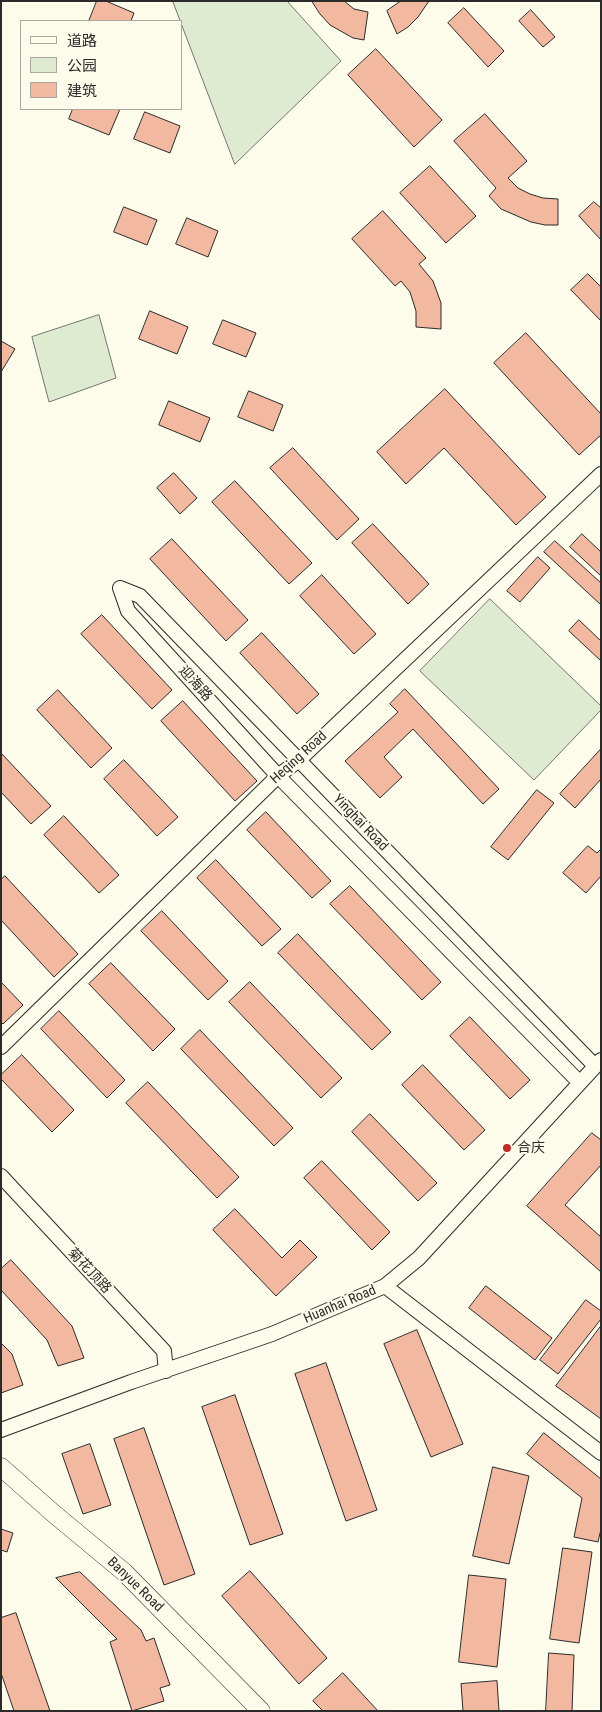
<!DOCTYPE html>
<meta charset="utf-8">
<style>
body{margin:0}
#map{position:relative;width:602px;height:1712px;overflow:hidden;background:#fdfbea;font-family:"Roboto Condensed","Noto Sans SC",sans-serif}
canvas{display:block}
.frame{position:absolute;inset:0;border:2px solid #2b2b2b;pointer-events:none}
.legend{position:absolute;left:20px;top:20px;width:162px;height:90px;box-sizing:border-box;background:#fdfbea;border:1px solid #a9a89e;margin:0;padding:6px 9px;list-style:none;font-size:15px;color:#2b2b2b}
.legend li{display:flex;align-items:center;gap:10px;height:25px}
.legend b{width:25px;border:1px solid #a9a89e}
</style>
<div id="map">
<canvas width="602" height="1712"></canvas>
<div class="frame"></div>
<ul class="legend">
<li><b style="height:6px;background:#fdfbea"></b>道路</li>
<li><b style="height:14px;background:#deebd1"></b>公园</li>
<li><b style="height:14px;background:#f2b8a0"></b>建筑</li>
</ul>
</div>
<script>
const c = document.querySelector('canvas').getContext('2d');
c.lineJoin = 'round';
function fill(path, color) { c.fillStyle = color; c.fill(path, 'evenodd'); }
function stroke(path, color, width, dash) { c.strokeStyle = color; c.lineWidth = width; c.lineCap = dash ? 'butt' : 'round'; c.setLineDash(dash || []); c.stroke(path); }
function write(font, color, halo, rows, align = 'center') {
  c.font = font + ' "Roboto Condensed","Noto Sans SC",sans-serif'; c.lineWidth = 4; c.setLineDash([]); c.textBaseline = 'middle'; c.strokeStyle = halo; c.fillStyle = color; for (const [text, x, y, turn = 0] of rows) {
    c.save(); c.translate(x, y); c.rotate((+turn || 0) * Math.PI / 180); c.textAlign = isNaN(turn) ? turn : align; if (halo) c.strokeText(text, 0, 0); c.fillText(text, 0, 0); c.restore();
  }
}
const green = new Path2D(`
 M173,1H287L341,61L235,164Z
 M99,315L116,378L49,402L32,337Z
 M490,599L601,706V710L534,780L420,671Z`);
fill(green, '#deebd1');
stroke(green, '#74746e', 1);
const building = new Path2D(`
 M97,1H106L134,13L131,21H89Z
 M312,1H344L354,9L368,12L364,40L353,38L330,25L320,14Z
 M401,1H429L418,17L408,27L397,34L387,11Z
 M464,8L504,51L488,67L448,23Z
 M531,10L555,37L543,47L519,21Z
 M376,49L442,120L414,147L348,75Z
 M73,109H120L109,135L69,119Z
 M145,112L180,126L170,153L134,139Z
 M485,114L527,161L508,178L518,188L530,194L543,198L558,199V225H545L531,222L501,209L489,196L496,188L454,141Z
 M430,166L476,216L446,243L400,193Z
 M594,202L601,208V240L579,216Z
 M124,207L157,220L147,245L114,232Z
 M383,211L426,258L419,264L433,281L441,303V329L416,327V311L410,292L401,281L395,286L352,239Z
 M187,218L218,231L208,257L176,244Z
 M588,274L601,287V321L571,290Z
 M150,311L188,327L177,354L139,339Z
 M223,320L256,333L246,357L213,344Z
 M526,333L601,414V435L579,455L494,363Z
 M1,341L15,349L1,372Z
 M445,389L546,497L516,525L444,448L406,484L377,452Z
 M249,391L283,405L273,431L238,417Z
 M169,401L210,418L200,442L159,425Z
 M293,448L359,519L337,540L270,468Z
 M174,473L197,498L180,514L157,488Z
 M235,481L312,563L289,584L212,502Z
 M373,524L429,584L408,604L352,543Z
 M582,534L601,552V576L570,547Z
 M172,539L248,620L226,641L150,559Z
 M555,541L601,583V605L544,552Z
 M538,557L550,568L520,602L507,591Z
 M322,575L376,634L354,654L300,596Z
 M102,615L172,690L152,709L81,634Z
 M579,620L601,641V661L569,631Z
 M262,633L319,694L297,714L240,653Z
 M405,689L499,789L483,804L413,729L384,757L402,777L380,798L345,761L398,712L390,704Z
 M58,690L112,748L91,768L37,710Z
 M183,701L257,781L235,801L161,721Z
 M601,749V779L575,808L560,794Z
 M1,753L51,806L31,824L1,792Z
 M124,760L178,817L157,836L104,779Z
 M537,790L554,803L508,860L491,847Z
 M266,812L331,881L312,898L247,830Z
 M64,816L119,875L99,893L44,835Z
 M588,846L597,853L601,849V876L586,893L563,873Z
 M216,860L281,929L262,946L197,878Z
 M5,876L78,954L54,977L1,920V880Z
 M350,886L441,982L422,1000L330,904Z
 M162,911L228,981L208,1000L141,931Z
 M298,934L391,1032L372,1050L278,953Z
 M111,963L175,1029L153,1051L89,984Z
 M1,982L23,1005L3,1024L1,1022Z
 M250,982L342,1078L321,1098L229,1002Z
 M59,1011L125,1080L107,1098L41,1029Z
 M470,1017L530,1080L510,1099L450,1036Z
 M200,1030L293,1128L274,1146L181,1049Z
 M22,1055L74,1110L52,1132L1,1079V1075Z
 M423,1065L485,1130L464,1150L402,1085Z
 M148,1082L239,1177L217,1198L126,1103Z
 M370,1114L437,1183L418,1201L352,1132Z
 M592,1133L601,1140V1165L565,1205L601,1237V1272L527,1206Z
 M322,1161L390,1232L372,1250L304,1178Z
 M235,1209L282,1258L300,1240L317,1257L276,1296L213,1230Z
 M11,1260L72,1326L84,1358L58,1366L47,1340L1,1290V1269Z
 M486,1286L552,1338L535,1360L469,1308Z
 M586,1300L601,1311V1319L558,1374L540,1360Z
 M601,1326V1419L556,1386Z
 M417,1330L463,1444L431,1457L384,1344Z
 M1,1343L12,1354L23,1385L1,1393Z
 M326,1363L377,1510L346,1521L295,1374Z
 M235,1395L283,1534L250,1545L202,1407Z
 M144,1428L195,1574L164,1585L114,1439Z
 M544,1433L601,1479V1529L598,1542L574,1537L582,1498L527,1454Z
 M90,1444L111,1505L83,1514L62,1454Z
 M493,1467L529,1476L509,1564L473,1556Z
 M1,1529L13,1533L7,1552L1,1550Z
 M563,1548L592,1552L579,1643L550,1639Z
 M250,1571L327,1658L299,1684L222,1596Z
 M80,1572L141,1630L146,1641L154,1638L170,1685L160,1688L164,1701L132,1711L110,1642L117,1639L56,1578Z
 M469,1575L506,1579L497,1667L459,1662Z
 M16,1613L50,1711H14L1,1673V1618Z
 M549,1653L574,1655L572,1711H546Z
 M343,1673L378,1711H323L313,1701Z
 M497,1681L499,1711H463L461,1684Z`);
fill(building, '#f2b8a0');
stroke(building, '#2b2b2b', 1);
const minor = new Path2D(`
 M120,588L128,611L278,776L580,1083
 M120,588L140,596L595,1066
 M1,1047L278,776L299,760L601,474
 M1,1176L164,1351L166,1371
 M385,1286L601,1453
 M1,1430L131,1382L272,1334L385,1286L419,1258L601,1060`);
const major = new Path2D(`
 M1,1467L53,1513L124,1572L261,1711`);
stroke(minor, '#2b2b2b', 16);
stroke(major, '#2b2b2b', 19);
stroke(minor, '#fdfbea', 14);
stroke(major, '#fdfbea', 18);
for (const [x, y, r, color] of [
 [507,1148,5,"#c62828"]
]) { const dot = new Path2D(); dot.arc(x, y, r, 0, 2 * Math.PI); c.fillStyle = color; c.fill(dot); stroke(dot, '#fdfbea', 2); }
write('14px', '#2b2b2b', '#fdfbea', [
 ["迎海路",195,684,48],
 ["Heqing Road",299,758,-42],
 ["Yinghai Road",360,823,46],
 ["菊花顶路",89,1271,47],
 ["Huanhai Road",340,1305,-23],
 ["Banyue Road",135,1585,44]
]);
write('14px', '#2b2b2b', '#fdfbea', [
 ["合庆",517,1148]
], 'left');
</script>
